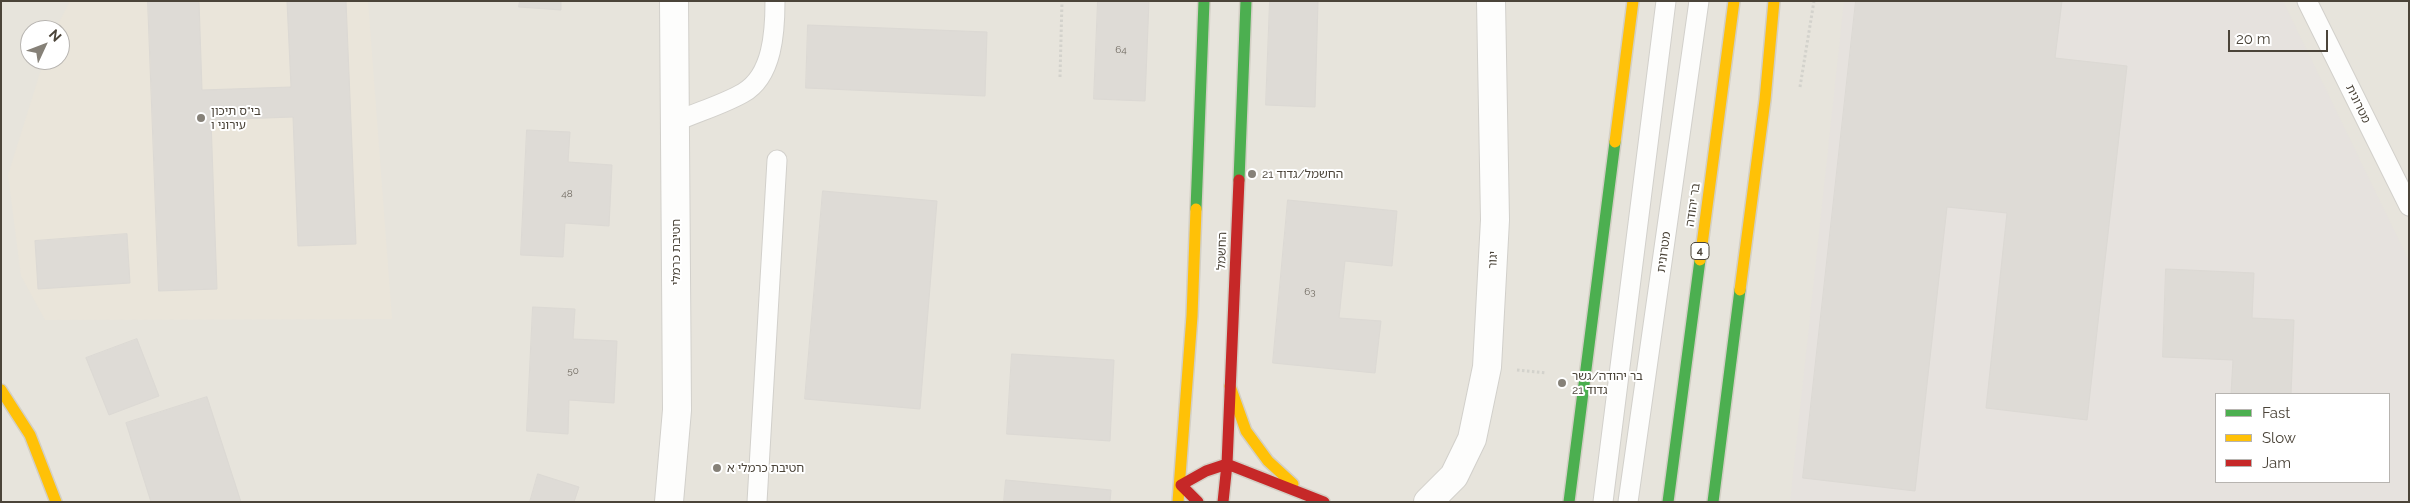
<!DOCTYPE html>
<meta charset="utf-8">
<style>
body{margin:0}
#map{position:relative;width:2410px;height:503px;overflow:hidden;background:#f4f2ee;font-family:Raleway,sans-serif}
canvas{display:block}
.frame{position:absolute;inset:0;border:2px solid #4b4439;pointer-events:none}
.legend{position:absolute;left:2215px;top:393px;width:175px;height:90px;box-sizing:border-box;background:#fff;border:1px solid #b7b4b0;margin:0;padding:6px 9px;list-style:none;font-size:15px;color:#4b4439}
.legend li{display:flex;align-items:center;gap:10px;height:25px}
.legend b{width:25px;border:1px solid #b7b4b0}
.north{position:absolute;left:20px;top:20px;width:50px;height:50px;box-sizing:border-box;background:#fff;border:1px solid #b7b4b0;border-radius:50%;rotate:47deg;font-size:14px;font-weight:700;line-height:20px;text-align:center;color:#4b4439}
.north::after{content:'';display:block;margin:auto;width:18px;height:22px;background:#868178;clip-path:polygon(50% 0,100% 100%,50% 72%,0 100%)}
.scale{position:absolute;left:2228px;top:30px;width:100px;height:22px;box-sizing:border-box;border:2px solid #4b4439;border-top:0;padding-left:6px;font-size:15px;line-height:18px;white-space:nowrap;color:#4b4439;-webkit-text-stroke:4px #fff;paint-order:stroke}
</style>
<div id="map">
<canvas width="2410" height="503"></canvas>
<div class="frame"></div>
<ul class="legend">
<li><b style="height:6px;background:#4caf50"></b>Fast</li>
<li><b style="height:6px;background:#ffc107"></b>Slow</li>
<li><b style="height:6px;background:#c62828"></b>Jam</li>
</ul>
<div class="north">N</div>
<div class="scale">20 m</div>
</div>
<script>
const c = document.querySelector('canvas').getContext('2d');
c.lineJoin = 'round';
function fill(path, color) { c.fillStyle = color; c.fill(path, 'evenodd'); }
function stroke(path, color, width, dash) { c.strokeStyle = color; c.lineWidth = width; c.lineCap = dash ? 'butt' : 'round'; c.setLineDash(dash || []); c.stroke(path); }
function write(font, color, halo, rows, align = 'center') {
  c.font = font + ' Raleway,"Noto Sans Hebrew",sans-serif'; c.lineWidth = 4; c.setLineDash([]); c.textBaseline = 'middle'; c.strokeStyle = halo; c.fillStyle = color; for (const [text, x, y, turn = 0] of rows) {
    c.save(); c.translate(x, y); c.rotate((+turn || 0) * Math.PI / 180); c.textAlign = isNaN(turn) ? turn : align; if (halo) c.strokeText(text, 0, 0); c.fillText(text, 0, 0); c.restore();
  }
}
fill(new Path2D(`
 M1,1H2409V502H1ZM30,30H60V60H30ZM2216,394H2389V482H2216Z`), '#e7e4dc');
fill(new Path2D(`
 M1844,1H2283L2409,261V502H1790ZM2216,394H2389V482H2216Z`), '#e6e2de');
fill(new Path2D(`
 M70,1H368L392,319L45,320L21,276L8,175L44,60H60V30H55Z`), '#eae5da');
const building = new Path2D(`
 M148,1H199L202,90L291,87L287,1H346L356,244L298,246L293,117L211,120L217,289L159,291Z
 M520,1H561V10L519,7Z
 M1098,1H1149L1145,101L1094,99Z
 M1270,1H1318L1315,107L1266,105Z
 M1856,1H2062L2055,58L2127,66L2087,420L1986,408L2007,213L1947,207L1915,491L1803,478Z
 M808,25L987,32L985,96L806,88Z
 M527,130L570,132L568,162L612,165L609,226L565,223L563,257L521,255Z
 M823,191L937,201L920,409L805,399Z
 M1288,200L1397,211L1392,266L1345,261L1339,318L1381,321L1375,373L1273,363Z
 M127,234L130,283L38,289L35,241Z
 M2166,269L2254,273L2252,318L2294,320L2291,394H2231L2233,360L2163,357Z
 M533,307L575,309L573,339L617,341L614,403L569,400L568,434L527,431Z
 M137,339L159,396L109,415L86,358Z
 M1012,354L1114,360L1110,441L1007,434Z
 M207,397L241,502H151L126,423Z
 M538,474L579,487L574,502H530Z
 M1006,480L1111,490L1110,502H1004Z`);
fill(building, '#dedbd6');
stroke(building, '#dcd9d4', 1);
const lane = new Path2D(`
 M2307,1L2409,206
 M675,122C697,112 722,105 743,93C773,76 775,31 775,1
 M757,502L777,160
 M1603,502L1666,1
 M1628,502L1699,1`);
const street = new Path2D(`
 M669,502L677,410L674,1
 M1428,502L1454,476L1472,439L1487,367L1495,220L1491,1`);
const fast = new Path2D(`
 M1239,180L1246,1
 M1196,209L1204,1
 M1569,502L1615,142
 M1668,502L1700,260
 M1713,502L1740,290`);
const slow = new Path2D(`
 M1615,142L1633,1
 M1700,260L1734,1
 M1740,290L1765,100L1774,1
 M1230,386L1246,431L1268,461L1293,484
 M1,390L30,435L56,502
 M1178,502L1192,316L1196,209`);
const jam = new Path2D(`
 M1198,502L1181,485L1206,471L1227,464L1324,502
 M1223,502L1227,464L1239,180`);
stroke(lane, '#d2d0cb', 21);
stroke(street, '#d2d0cb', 30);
stroke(fast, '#d3cfc5', 14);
stroke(slow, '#d3cfc5', 14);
stroke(jam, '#d3cfc5', 14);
stroke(new Path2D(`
 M1060,77L1062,1
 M1800,87L1814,1
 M1517,370L1546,373`), '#d3d2cc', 3, [2.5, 2.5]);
stroke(lane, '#fdfdfc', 19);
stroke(street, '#fdfdfc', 28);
stroke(fast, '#4caf50', 11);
stroke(slow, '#ffc107', 11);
stroke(jam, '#c62828', 11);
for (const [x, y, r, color] of [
 [201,118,5,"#868178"],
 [1252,174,5,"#868178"],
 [1562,383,5,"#868178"],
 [717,468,5,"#868178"]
]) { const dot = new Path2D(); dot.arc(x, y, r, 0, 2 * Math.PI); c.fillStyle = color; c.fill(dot); stroke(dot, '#fff', 2); }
write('10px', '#706a61', null, [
 ["64",1121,50],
 ["48",567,194],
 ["63",1310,292],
 ["50",573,371]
]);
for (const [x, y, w] of [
 [1700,251,18]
]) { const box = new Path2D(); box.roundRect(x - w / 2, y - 8.5, w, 17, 4); c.fillStyle = '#fff'; c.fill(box); stroke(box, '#4b4439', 1); }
write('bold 11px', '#4b4439', null, [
 ["4",1700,251]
]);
write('12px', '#4b4439', '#fff', [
 ["מטרונית",2358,104,64],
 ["בר יהודה",1693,205,-82],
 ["החשמל",1222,251,-88],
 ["חטיבת כרמלי",676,252,-90],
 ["מטרונית",1664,252,-82],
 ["יגור",1493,260,-87]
]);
write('12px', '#4b4439', '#fff', [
 ["בי\"ס תיכון",211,111],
 ["עירוני ו",211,125],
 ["החשמל/גדוד 21",1262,174],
 ["בר יהודה/גשר",1572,376],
 ["גדוד 21",1572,390],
 ["חטיבת כרמלי א",727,468]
], 'left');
</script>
